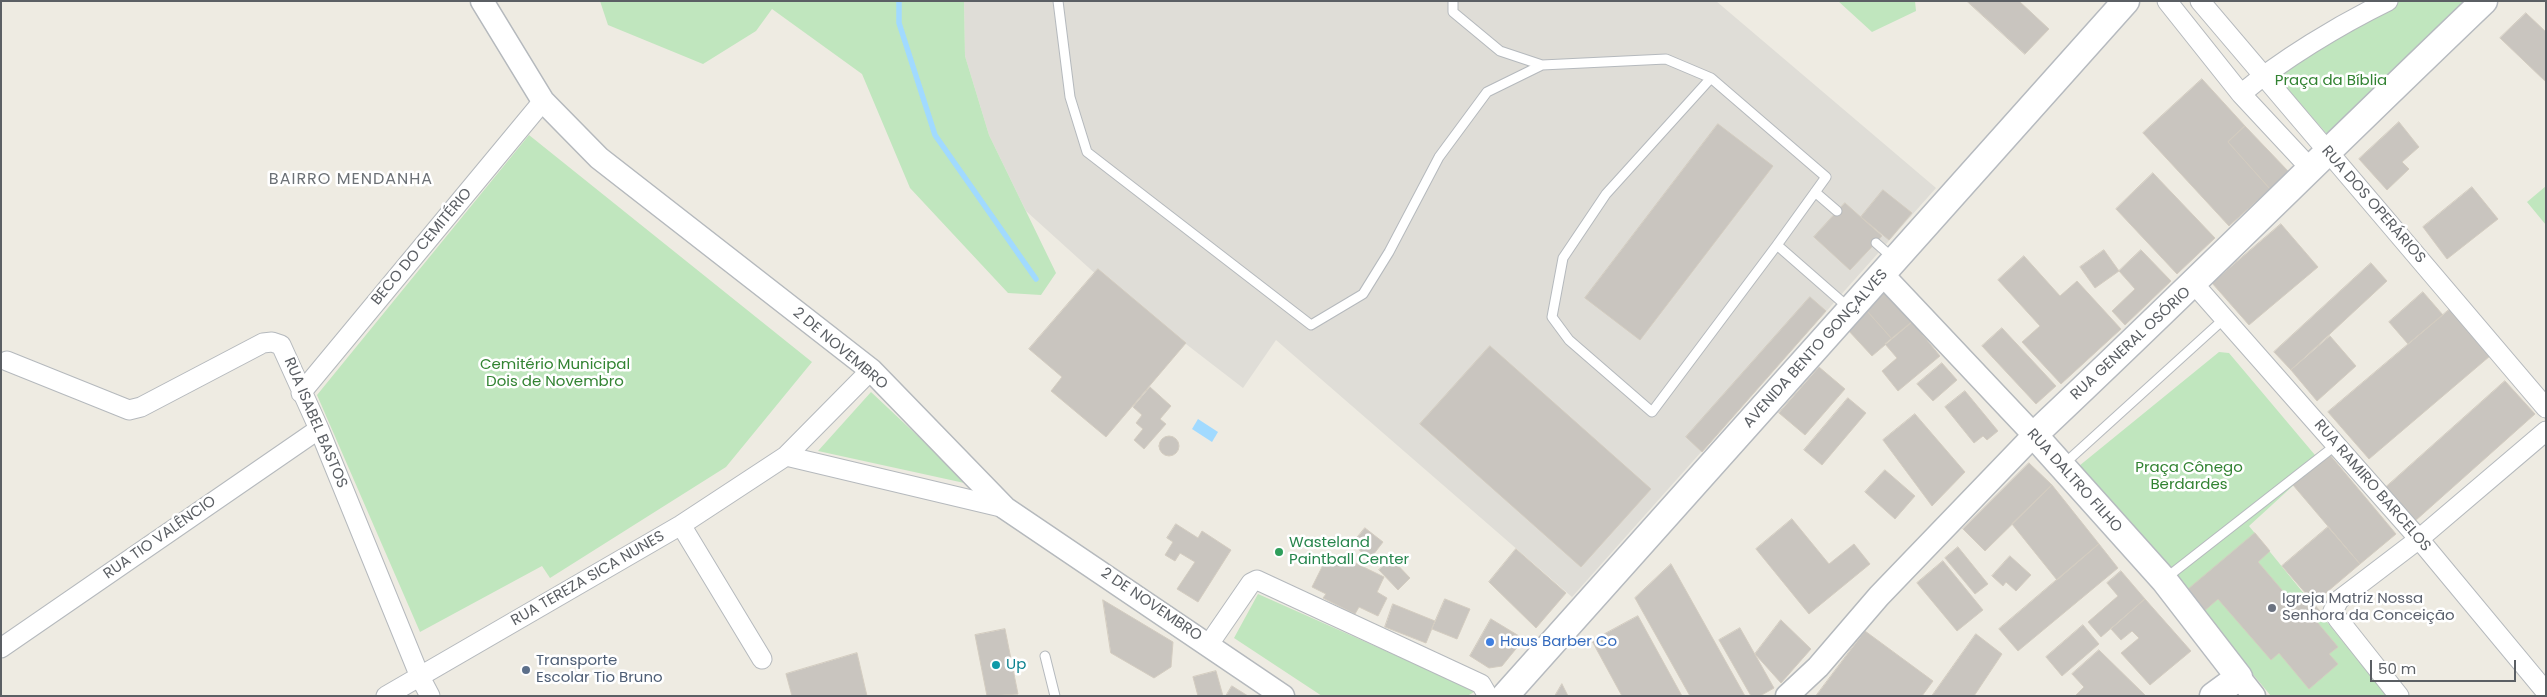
<!DOCTYPE html>
<meta charset="utf-8">
<style>
body{margin:0}
#map{position:relative;width:2547px;height:697px;overflow:hidden;background:#eeebe2;font-family:Poppins,sans-serif}
canvas{display:block}
.frame{position:absolute;inset:0;border:2px solid #5b5f64;pointer-events:none}
.scale{position:absolute;left:2370px;top:660px;width:146px;height:22px;box-sizing:border-box;border:2px solid #5b5f64;border-top:0;padding-left:6px;font-size:15px;line-height:18px;white-space:nowrap;color:#5b5f64;-webkit-text-stroke:4px #fff;paint-order:stroke}
</style>
<div id="map">
<canvas width="2547" height="697"></canvas>
<div class="frame"></div>
<div class="scale">50 m</div>
</div>
<script>
const c = document.querySelector('canvas').getContext('2d');
c.lineJoin = 'round';
function fill(path, color) { c.fillStyle = color; c.fill(path, 'evenodd'); }
function stroke(path, color, width, dash) { c.strokeStyle = color; c.lineWidth = width; c.lineCap = dash ? 'butt' : 'round'; c.setLineDash(dash || []); c.stroke(path); }
function write(font, color, halo, rows, align = 'center') {
  c.font = font + ' Poppins,sans-serif'; c.lineWidth = 5; c.setLineDash([]); c.textBaseline = 'middle'; c.strokeStyle = halo; c.fillStyle = color; for (const [text, x, y, turn = 0] of rows) {
    c.save(); c.translate(x, y); c.rotate((+turn || 0) * Math.PI / 180); c.textAlign = isNaN(turn) ? turn : align; if (halo) c.strokeText(text, 0, 0); c.fillText(text, 0, 0); c.restore();
  }
}
fill(new Path2D(`
 M964,1H1716L1936,188L1572,597L1276,340L1243,388L1099,277L1026,211L989,135L965,56Z`), '#dfddd7');
fill(new Path2D(`
 M600,1H964L965,56L989,135L1056,273L1041,295L1008,293L910,188L862,74L772,9L756,31L703,64L608,25Z
 M1838,1H1915L1916,11L1872,32Z
 M2398,1H2476L2327,134L2273,72L2364,18Z
 M529,135L812,362L726,467L550,578L542,566L420,632L317,395Z
 M2546,186V225L2527,202Z
 M2219,352L2229,353L2320,461L2249,526L2387,696H2271L2079,466Z
 M871,392L969,484L818,451Z
 M1258,594L1476,691L1467,696H1322L1234,638Z`), '#c0e6be');
fill(new Path2D(`
 M1198,419L1218,432L1212,442L1192,429Z`), '#a1daff');
stroke(new Path2D(`
 M899,1V23L935,135L1036,279`), '#a1daff', 5.5);
const building = new Path2D(`
 M1967,1H2019L2049,29L2025,54Z
 M2526,13L2546,32V82L2500,38Z
 M2202,79L2245,126L2228,142L2270,189L2229,226L2143,133Z
 M2399,122L2419,147L2402,162L2409,169L2387,190L2359,159Z
 M1718,124L1773,166L1640,340L1585,298Z
 M2245,126L2288,171L2270,189L2228,142Z
 M2153,173L2215,238L2177,274L2116,209Z
 M2472,187L2498,219L2447,259L2423,227Z
 M1883,190L1912,213L1889,240L1861,217Z
 M1845,203L1882,236L1850,270L1814,237Z
 M2281,224L2318,267L2249,325L2212,283Z
 M2104,250L2119,271L2095,288L2080,267Z
 M2141,250L2171,281L2125,325L2112,311L2135,289L2119,271Z
 M2024,256L2060,296L2077,281L2121,329L2061,384L2022,342L2040,326L1998,280Z
 M2371,263L2387,281L2291,370L2274,352Z
 M1098,269L1186,343L1106,437L1051,391L1062,377L1029,349Z
 M1885,291L1912,322L1892,339L1867,311Z
 M2423,292L2443,315L2408,344L2389,322Z
 M1810,297L1826,311L1702,452L1686,437Z
 M2450,309L2490,356L2369,459L2328,412Z
 M1867,311L1892,339L1872,356L1847,329Z
 M1912,322L1940,356L1898,391L1882,371L1897,358L1885,344Z
 M2002,328L2056,386L2036,404L1982,346Z
 M2330,336L2356,366L2317,401L2291,370Z
 M1490,346L1651,489L1581,567L1420,424Z
 M1942,363L1957,380L1933,401L1917,384Z
 M1819,367L1845,389L1805,435L1779,413Z
 M2505,381L2535,414L2415,521L2385,488Z
 M1150,387L1171,406L1160,419L1166,424L1144,449L1134,440L1143,429L1136,423L1142,415L1133,407Z
 M1965,391L1998,431L1987,440L1983,436L1974,443L1945,407Z
 M1848,398L1866,413L1822,465L1804,450Z
 M1915,414L1965,472L1932,506L1883,440Z
 M1159 446a10 10 0 1 1 20 0a10 10 0 1 1-20 0Z
 M2330,455L2396,534L2360,564L2293,485Z
 M2029,463L2052,485L1985,551L1963,529Z
 M1885,470L1915,496L1895,519L1865,492Z
 M2052,485L2099,544L2057,580L2012,524Z
 M1792,519L1829,564L1854,544L1870,564L1809,614L1756,549Z
 M1176,524L1198,538L1202,531L1231,550L1198,602L1177,589L1195,562L1180,553L1175,561L1165,555L1173,542L1167,538Z
 M2328,527L2360,564L2314,603L2282,566Z
 M1365,528L1383,542L1370,559L1352,544Z
 M2255,533L2270,551L2258,562L2293,603L2305,593L2324,616L2317,622L2338,647L2329,654L2338,664L2309,689L2279,653L2271,660L2218,599L2203,612L2185,592Z
 M2099,544L2118,568L2018,651L1999,629Z
 M1958,547L1988,584L1975,594L1945,558Z
 M1516,549L1566,593L1536,628L1489,582Z
 M1341,556L1384,577L1377,592L1387,598L1378,616L1359,607L1355,614L1323,598L1326,594L1312,587L1323,565L1331,557Z
 M2010,556L2031,575L2016,591L2006,582L2003,586L1992,576Z
 M1391,558L1410,578L1398,590L1379,570Z
 M1943,561L1983,610L1957,631L1917,583Z
 M1671,564L1745,696H1690L1635,598Z
 M2121,571L2145,599L2101,637L2088,622L2118,596L2107,583Z
 M1445,599L1470,609L1457,639L1432,629Z
 M2145,599L2191,651L2150,685L2121,653L2139,638L2132,631L2121,640L2111,629Z
 M1103,600L1173,642L1171,667L1154,678L1111,653Z
 M1393,604L1435,621L1426,643L1385,627Z
 M1638,616L1682,696H1622L1592,641Z
 M1491,619L1524,639L1502,666L1489,668L1470,656Z
 M1781,620L1811,649L1781,683L1755,654Z
 M2083,625L2099,644L2062,676L2046,657Z
 M1740,628L1774,688L1760,696H1751L1719,640Z
 M1005,629L1018,694L987,696L975,635Z
 M1865,631L1933,681L1922,696H1816Z
 M1976,634L2002,654L1974,696H1932Z
 M2099,650L2146,696H2075L2084,687L2072,674Z
 M857,653L867,696H792L786,674Z
 M1216,671L1223,696H1198L1193,677Z
 M1562,684L1568,696H1555Z
 M1232,686L1248,696H1226Z`);
fill(building, '#c9c5bf');
stroke(building, '#d3ccc0', 1);
const service = new Path2D(`
 M1058,1L1070,97L1087,152L1311,325L1363,294L1389,252L1439,157L1487,92L1542,65
 M1453,1V12L1500,51L1542,65L1666,59L1711,78
 M1815,192L1837,211
 M1876,243L1894,259
 M1777,245L1826,177L1711,78L1606,194L1563,258L1552,317L1569,340L1652,412L1777,245L1849,308
 M2064,464L2225,318
 M2166,578L2336,445
 M1045,656L1055,696`);
const minor = new Path2D(`
 M2167,1L2241,94L2310,168
 M2200,1L2546,408
 M2241,94C2281,60 2339,25 2388,1
 M2194,284L2419,539L2546,692
 M7,361L129,410L141,407L263,343L272,342L281,345L319,429L420,677L430,696
 M301,393L543,101
 M786,456L1005,508
 M681,525L762,659
 M1209,644L1251,583L1257,580L1481,684L1488,696
 M1,648L319,429
 M386,696L681,525L786,456L871,370
 M2399,696L2338,619L2333,611L2339,600L2419,539L2546,431`);
const tertiary = new Path2D(`
 M482,1L543,101L599,158L871,370L1005,508L1283,696
 M2239,677L2254,696
 M1787,696L1818,667L1879,596L2034,435L1883,275`);
const secondary = new Path2D(`
 M1505,696L2126,1
 M2213,696L2239,677L2164,580L2034,435C2186,292 2333,145 2484,1`);
stroke(service, '#b5b9bd', 11);
stroke(minor, '#b5b9bd', 21);
stroke(tertiary, '#b5b9bd', 25);
stroke(secondary, '#b6babf', 29);
stroke(service, '#fff', 9);
stroke(minor, '#fff', 19);
stroke(tertiary, '#fff', 22);
stroke(secondary, '#fff', 26);
for (const [x, y, r, color] of [
 [1279,552,5,"#2e9e5b"],
 [2272,608,5,"#6b7280"],
 [1490,642,5,"#3f7fe0"],
 [996,665,5,"#0f9aa8"],
 [526,670,5,"#5c6f8a"]
]) { const dot = new Path2D(); dot.arc(x, y, r, 0, 2 * Math.PI); c.fillStyle = color; c.fill(dot); stroke(dot, '#fff', 2); }
write('15px', '#328332', '#fff', [
 ["Praça da Bíblia",2331,81],
 ["Cemitério Municipal",555,365],
 ["Dois de Novembro",555,382],
 ["Praça Cônego",2189,468],
 ["Berdardes",2189,485]
]);
write('15px', '#5b5f64', '#fff', [
 ["RUA DOS OPERÁRIOS",2373,205,49],
 ["BECO DO CEMITÉRIO",422,247,-50],
 ["RUA GENERAL OSÓRIO",2131,344,-43],
 ["2 DE NOVEMBRO",840,349,40],
 ["AVENIDA BENTO GONÇALVES",1816,349,-48],
 ["RUA ISABEL BASTOS",315,423,67],
 ["RUA DALTRO FILHO",2074,481,48],
 ["RUA RAMIRO BARCELOS",2372,486,49],
 ["RUA TIO VALÊNCIO",160,538,-35],
 ["RUA TEREZA SICA NUNES",588,579,-30],
 ["2 DE NOVEMBRO",1151,605,34]
]);
write('15px', '#27864d', '#fff', [
 ["Wasteland",1289,543],
 ["Paintball Center",1289,560]
], 'left');
write('15px', '#5b616d', '#fff', [
 ["Igreja Matriz Nossa",2282,599],
 ["Senhora da Conceição",2282,616]
], 'left');
write('15px', '#366cbe', '#fff', [
 ["Haus Barber Co",1500,642]
], 'left');
write('15px', '#4e5e75', '#fff', [
 ["Transporte",536,661],
 ["Escolar Tio Bruno",536,678]
], 'left');
write('15px', '#0d838f', '#fff', [
 ["Up",1006,665]
], 'left');
c.letterSpacing = '1px';
write('16px', '#6c7176', '#fff', [
 ["BAIRRO MENDANHA",351,180]
]);
c.letterSpacing = '0px';
</script>
